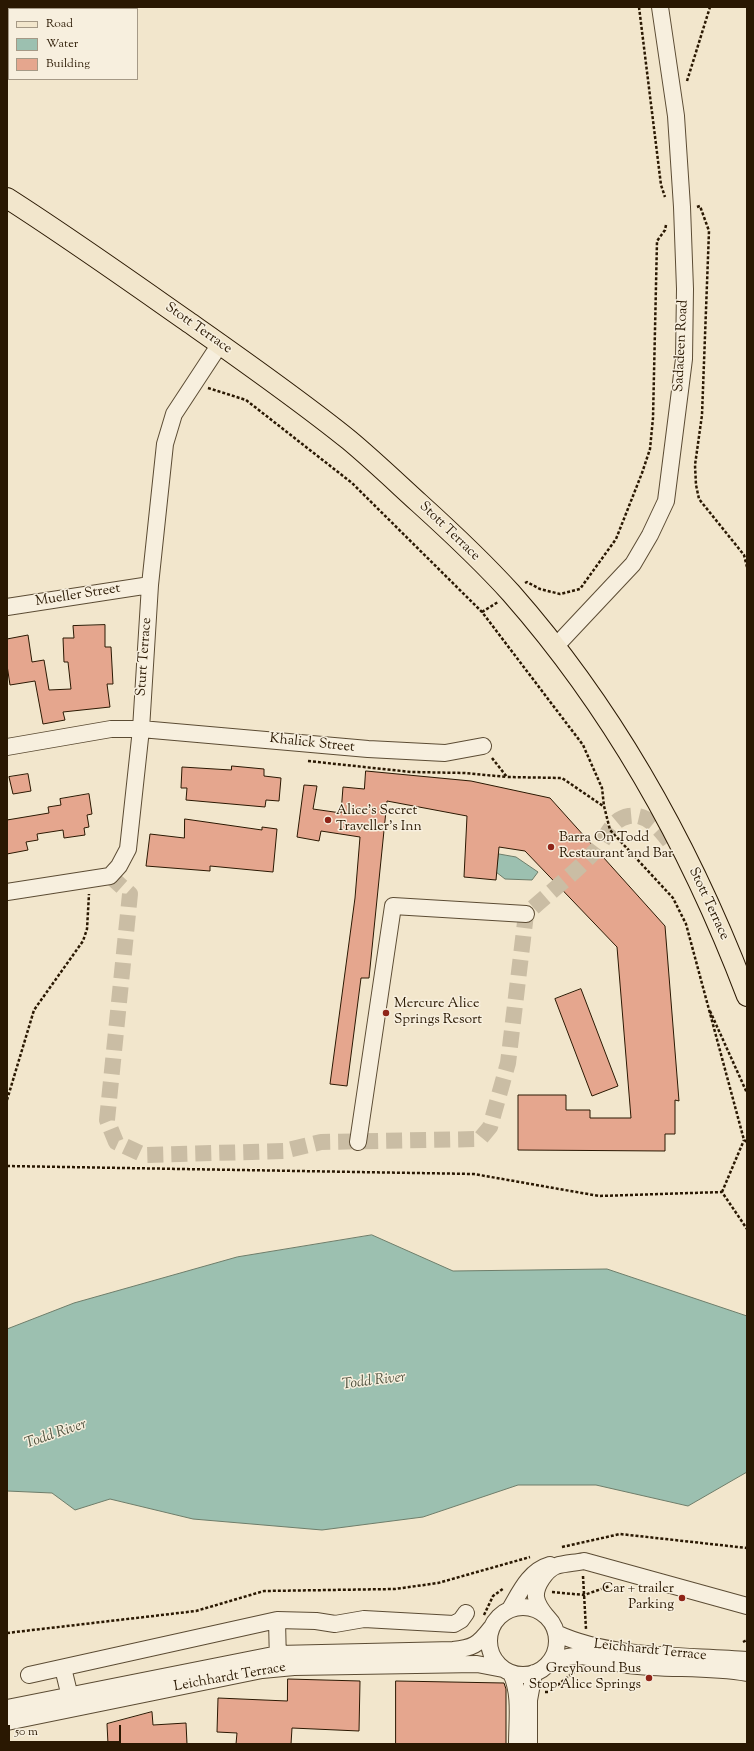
<!DOCTYPE html>
<style>
body{margin:0}
#map{position:relative;width:754px;height:1751px;overflow:hidden;background:#f2e6cc;font-family:"Sorts Mill Goudy",serif}
canvas{display:block}
.frame{position:absolute;inset:0;border:8px solid #2a1802;pointer-events:none}
.legend{position:absolute;left:8px;top:8px;width:130px;height:72px;box-sizing:border-box;background:#f7efde;border:1px solid #a59986;margin:0;padding:5px 7px;list-style:none;font-size:12px;color:#2a1802}
.legend li{display:flex;align-items:center;gap:8px;height:20px}
.legend b{width:20px;border:1px solid #a59986}
.scale{position:absolute;left:8px;top:1725px;width:113px;height:18px;box-sizing:border-box;border:2px solid #2a1802;border-top:0;padding-left:5px;font-size:12px;line-height:14px;white-space:nowrap;color:#2a1802;-webkit-text-stroke:3px #f7efde;paint-order:stroke}
</style>
<div id="map">
<canvas width="754" height="1751"></canvas>
<div class="frame"></div>
<ul class="legend">
<li><b style="height:5px;background:#f2e6cc"></b>Road</li>
<li><b style="height:11px;background:#9cc0b0"></b>Water</li>
<li><b style="height:11px;background:#e5a68e"></b>Building</li>
</ul>
<div class="scale">50 m</div>
</div>
<script>
const c = document.querySelector('canvas').getContext('2d');
c.lineJoin = 'round';
function fill(path, color) { c.fillStyle = color; c.fill(path, 'evenodd'); }
function stroke(path, color, width, dash) { c.strokeStyle = color; c.lineWidth = width; c.lineCap = dash ? 'butt' : 'round'; c.setLineDash(dash || []); c.stroke(path); }
function write(font, color, halo, rows, align = 'center') {
  c.font = font + ' "Sorts Mill Goudy",serif'; c.lineWidth = 3; c.setLineDash([]); c.textBaseline = 'middle'; c.strokeStyle = halo; c.fillStyle = color; for (const [text, x, y, turn = 0] of rows) {
    c.save(); c.translate(x, y); c.rotate((+turn || 0) * Math.PI / 180); c.textAlign = isNaN(turn) ? turn : align; if (halo) c.strokeText(text, 0, 0); c.fillText(text, 0, 0); c.restore();
  }
}
const water = new Path2D(`
 M499,854L516,857L538,872L532,880L505,879L496,872Z
 M372,1235L453,1271L607,1269L747,1316V1472L688,1506L596,1485H518L423,1517L322,1530L193,1519L110,1499L75,1510L52,1493L7,1491V1329L74,1303L237,1257Z`);
fill(water, '#9cc0b0');
stroke(water, '#6e7d6a', 1);
const building = new Path2D(`
 M105,625V647H111L113,684H107L110,707L63,712L65,720L43,724L35,681L10,685L7,665V639L28,635L32,662L44,660L49,690L71,689L68,662H64L63,638H74L73,626Z
 M232,766L264,769V776L281,778L279,801L266,800L265,807L186,800L187,788H181L182,767L231,770Z
 M366,771L471,781L550,798L665,926L679,1101L675,1100V1134H665V1151L518,1150V1095H566V1110H590V1118H631L617,947L525,851L499,847L496,880L464,877L467,816L387,801L369,978H361L347,1086L330,1084L355,898L360,837L321,831L319,841L297,837L304,785L317,786L313,809L341,813L343,787L364,789Z
 M28,774L31,791L13,794L9,777Z
 M89,794L92,814L87,815L89,827L84,828L85,835L64,838L63,830L37,834L38,840L26,842L28,850L7,854V820L49,813L48,807L61,805L60,799Z
 M185,819L262,830V827L277,829L273,872L210,866V871L146,866L150,834L184,838Z
 M581,989L618,1086L592,1096L555,999Z
 M288,1679L360,1681L359,1731L292,1728L291,1744H236L237,1733L217,1732L218,1698L287,1701Z
 M396,1681L504,1683L506,1689V1744H396Z
 M152,1712L153,1725L186,1723L187,1744H108L107,1724Z`);
fill(building, '#e5a68e');
stroke(building, '#2a1802', 1);
stroke(new Path2D(`
 M110,876L130,894L107,1120L116,1142L144,1155L284,1151L321,1142L480,1139L490,1127L508,1063L526,914C549,893 575,873 596,850C607,837 611,819 629,816C651,812 666,838 678,853`), '#cabda4', 16, [16, 8]);
const minor = new Path2D(`
 M7,607L150,585
 M555,647L633,564L650,535L666,501L684,359L685,289L682,207L676,116L660,7
 M7,747L111,729H141L368,749L445,753L483,746
 M7,892L110,876L119,866L128,849L141,729L150,585L165,444L174,414L220,344
 M358,1142L393,906L526,914
 M489 1641a34 34 0 1 1 68 0a34 34 0 1 1-68 0Z
 M510,1609C520,1592 529,1571 550,1565
 M547,1617C542,1611 537,1605 536,1597C535,1586 546,1570 556,1566C565,1563 575,1563 584,1561L747,1606
 M277,1620L278,1663
 M556,1633C611,1659 687,1655 747,1660
 M548,1664C557,1660 565,1657 574,1656C592,1655 611,1663 628,1665C668,1670 708,1666 747,1673
 M63,1668L72,1705
 M511,1673C521,1694 517,1721 517,1744
 M29,1675L277,1620L316,1621L335,1624L364,1619L454,1624L461,1620L466,1613
 M7,1708L278,1654L453,1650C473,1648 478,1645 491,1628
 M7,1722L262,1670L294,1667L477,1664L503,1669
 M529,1744V1700L534,1673`);
const major = new Path2D(`
 M7,198C68,237 127,279 187,321C241,359 297,398 349,440C373,460 396,482 419,503C451,532 482,561 511,593C614,710 692,851 747,996`);
stroke(minor, '#5c4c34', 18);
stroke(major, '#2a1802', 22);
stroke(new Path2D(`
 M639,7L661,185L665,197
 M687,81L710,7
 M697,207L700,206L709,231L702,415L695,465L696,485L699,499L744,555L747,567
 M208,388L246,400L352,483L482,612L583,745L602,788L604,806L610,830L673,898L686,924L744,1140L747,1142
 M525,583L527,582L540,589L560,594L580,589L616,539L642,473L650,449L653,418L657,241L665,230L666,225
 M482,612L498,602
 M492,758L507,777L562,778L603,806
 M308,761L411,772L465,773L507,777
 M710,1011L747,1093
 M7,1100L34,1010L83,941L87,929L89,894
 M7,1166L474,1174L599,1196L722,1192L747,1229
 M722,1192L744,1140
 M562,1547L620,1534L747,1548
 M583,1576L586,1629
 M552,1592L584,1595L610,1586
 M484,1615L493,1596L504,1588
 M7,1633L196,1611L264,1591L395,1589L438,1583L530,1557
 M743,1642L747,1640
 M545,1692H549L574,1672`), '#2a1802', 2.5, [3, 2]);
stroke(minor, '#f7efde', 16);
stroke(major, '#f2e6cc', 20);
for (const [x, y, r, color] of [
 [328,820,4,"#8f2418"],
 [551,847,4,"#8f2418"],
 [386,1013,4,"#8f2418"],
 [682,1598,4,"#8f2418"],
 [649,1678,4,"#8f2418"]
]) { const dot = new Path2D(); dot.arc(x, y, r, 0, 2 * Math.PI); c.fillStyle = color; c.fill(dot); stroke(dot, '#f7efde', 1.5); }
write('14px', '#2a1802', '#f7efde', [
 ["Stott Terrace",198,329,35],
 ["Sadadeen Road",682,346,-87],
 ["Stott Terrace",449,532,44],
 ["Mueller Street",78,596,-9],
 ["Sturt Terrace",145,657,-86],
 ["Khalick Street",312,744,6],
 ["Stott Terrace",708,904,65],
 ["Leichhardt Terrace",650,1651,6],
 ["Leichhardt Terrace",230,1678,-10]
]);
write('14px', '#2a1802', '#f7efde', [
 ["Alice's Secret",336,812],
 ["Traveller's Inn",336,828],
 ["Barra On Todd",559,839],
 ["Restaurant and Bar",559,855],
 ["Mercure Alice",394,1005],
 ["Springs Resort",394,1021],
 ["Car + trailer",674,1590,"right"],
 ["Parking",674,1606,"right"],
 ["Greyhound Bus",641,1670,"right"],
 ["Stop Alice Springs",641,1686,"right"]
], 'left');
write('italic 15px', '#52533f', '#f7efde', [
 ["Todd River",374,1382,-7],
 ["Todd River",56,1435,-19]
]);
</script>
